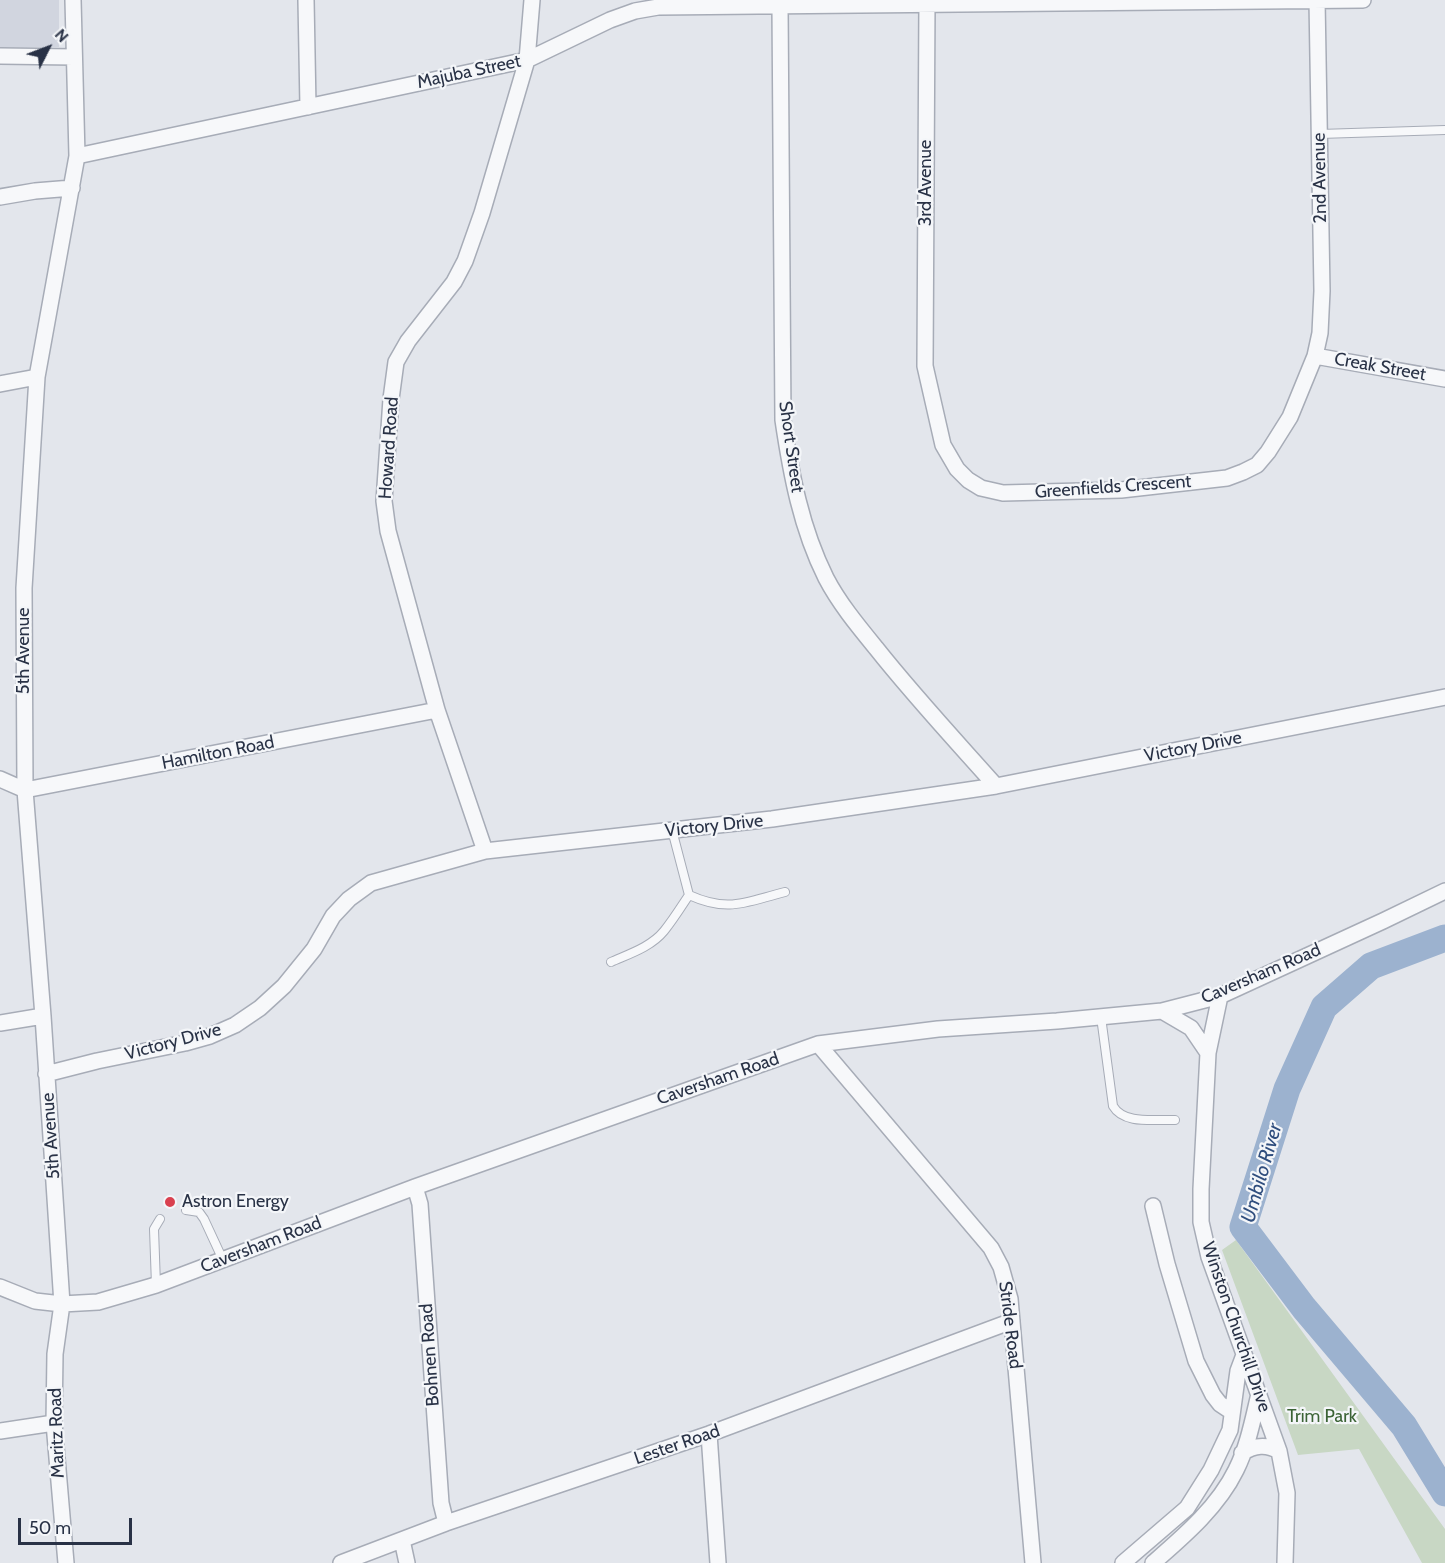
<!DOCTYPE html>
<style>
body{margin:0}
#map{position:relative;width:1445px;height:1563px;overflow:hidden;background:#e3e6ec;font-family:Cabin,sans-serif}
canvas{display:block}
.north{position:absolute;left:18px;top:18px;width:60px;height:60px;-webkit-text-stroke:4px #f4f6f9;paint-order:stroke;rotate:48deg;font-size:16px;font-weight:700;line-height:24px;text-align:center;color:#293246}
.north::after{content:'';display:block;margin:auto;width:21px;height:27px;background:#293246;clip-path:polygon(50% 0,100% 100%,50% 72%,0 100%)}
.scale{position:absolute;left:18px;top:1518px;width:114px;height:27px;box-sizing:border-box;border:3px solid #293246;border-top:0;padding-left:8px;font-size:18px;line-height:21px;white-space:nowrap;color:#293246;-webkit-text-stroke:4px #f4f6f9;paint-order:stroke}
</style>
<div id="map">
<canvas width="1445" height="1563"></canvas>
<div class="north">N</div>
<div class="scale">50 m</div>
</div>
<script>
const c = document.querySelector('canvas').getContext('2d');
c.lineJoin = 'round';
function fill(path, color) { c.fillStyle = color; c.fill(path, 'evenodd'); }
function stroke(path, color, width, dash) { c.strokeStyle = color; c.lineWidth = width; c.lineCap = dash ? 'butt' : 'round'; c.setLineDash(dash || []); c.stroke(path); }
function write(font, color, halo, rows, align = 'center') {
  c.font = font + ' Cabin,sans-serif'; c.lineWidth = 4.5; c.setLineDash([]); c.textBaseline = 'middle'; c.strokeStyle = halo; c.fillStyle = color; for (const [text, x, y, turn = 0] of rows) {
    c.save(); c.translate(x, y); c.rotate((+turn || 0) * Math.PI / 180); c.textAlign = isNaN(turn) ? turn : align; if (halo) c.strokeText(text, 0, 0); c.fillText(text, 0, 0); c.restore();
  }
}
fill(new Path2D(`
 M0,0H59V47L0,48Z`), '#d1d5df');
fill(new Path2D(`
 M1236,1240L1445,1529V1563H1422L1359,1449L1298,1455L1222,1250Z`), '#c8d7c4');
stroke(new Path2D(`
 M1445,938L1371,966L1324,1007L1287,1089L1243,1227L1304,1308L1404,1426L1445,1493`), '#9cb2cf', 27);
const lane = new Path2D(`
 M1320,134L1445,130
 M672,830L689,895C729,913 745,902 785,892
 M611,962C629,954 651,947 664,931C673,920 681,907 689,895
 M1101,1017L1113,1106C1124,1125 1155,1119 1175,1120
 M186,1210L199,1212L204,1219L223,1260
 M156,1285L154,1229L160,1219`);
const street = new Path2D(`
 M306,0L308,107
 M927,0L925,366L943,445L957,469L968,480L981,488L1003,493L1121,490L1227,478L1243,472L1257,465L1268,452L1290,417L1315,356L1320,333L1322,291L1317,0
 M780,6L783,420C791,474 801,528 826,578C839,603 858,626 876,648C914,696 956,741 996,786
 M0,56L74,57
 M77,156L527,60L610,20L635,11L658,7L1363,0
 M0,197L35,191L72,188
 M1315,356L1445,379
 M0,384L37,377
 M0,779L25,790L437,710
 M485,851L437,710L388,531L384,501L391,399L396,362L408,341L454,282L465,261L482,213L527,60L532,0
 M1220,996L1208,1053L1201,1189V1222L1209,1257L1279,1451L1287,1493L1285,1563
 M1162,1011L1191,1028L1208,1053
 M0,1023L43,1016
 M818,1044L991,1248L1001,1267L1010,1299L1033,1563
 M46,1074L97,1061L185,1043L210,1036L235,1025L260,1008L284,986L314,949L333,916L349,899L371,883L485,851L772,819L996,786L1445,697
 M415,1187L420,1204L441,1503L446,1523
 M1153,1206L1167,1264L1196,1361L1213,1395L1220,1404L1232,1412
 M0,1287L35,1301L62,1304L98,1302L156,1285L415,1187L818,1044L938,1029L1057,1021L1162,1011L1220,996L1383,921L1445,891
 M0,1431L54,1423
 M709,1434L718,1563
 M1242,1453C1255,1445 1266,1444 1279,1451
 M402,1540L407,1563
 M66,1563L54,1423L55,1354L62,1304L43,1016L25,790L24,588L37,377L77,156L73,0
 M341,1563L446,1523L709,1434L1012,1321
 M1123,1563L1187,1508L1211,1470L1230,1430L1238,1371L1244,1355
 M1153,1563C1184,1536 1218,1507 1236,1470C1248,1446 1253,1419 1259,1394`);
stroke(lane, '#a7acb7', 10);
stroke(street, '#a7acb7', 18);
stroke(lane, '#f7f8fa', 8);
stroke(street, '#f7f8fa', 15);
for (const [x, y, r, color] of [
 [170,1202,6,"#d9404f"]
]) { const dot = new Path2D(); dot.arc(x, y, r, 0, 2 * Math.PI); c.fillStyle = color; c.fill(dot); stroke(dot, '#f4f6f9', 2); }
write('18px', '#293246', '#f4f6f9', [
 ["Majuba Street",469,72,-12],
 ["2nd Avenue",1320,178,-91],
 ["3rd Avenue",926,183,-90],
 ["Creak Street",1380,367,10],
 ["Short Street",791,447,82],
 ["Howard Road",389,448,-86],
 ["Greenfields Crescent",1113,487,-4],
 ["5th Avenue",24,651,-90],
 ["Victory Drive",1193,747,-11],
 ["Hamilton Road",218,753,-11],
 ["Victory Drive",714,826,-6],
 ["Caversham Road",1261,974,-23],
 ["Victory Drive",173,1042,-15],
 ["Caversham Road",718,1079,-19],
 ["5th Avenue",51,1136,-94],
 ["Caversham Road",261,1245,-21],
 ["Stride Road",1010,1325,83],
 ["Winston Churchill Drive",1236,1327,71],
 ["Bohnen Road",430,1355,-94],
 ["Maritz Road",57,1433,-92],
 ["Lester Road",677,1445,-19]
]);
write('18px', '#293246', '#f4f6f9', [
 ["Astron Energy",182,1202]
], 'left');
write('18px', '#3b6335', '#f4f6f9', [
 ["Trim Park",1322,1417]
]);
write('italic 20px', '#304e7e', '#f4f6f9', [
 ["Umbilo River",1262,1173,-74]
]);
</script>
